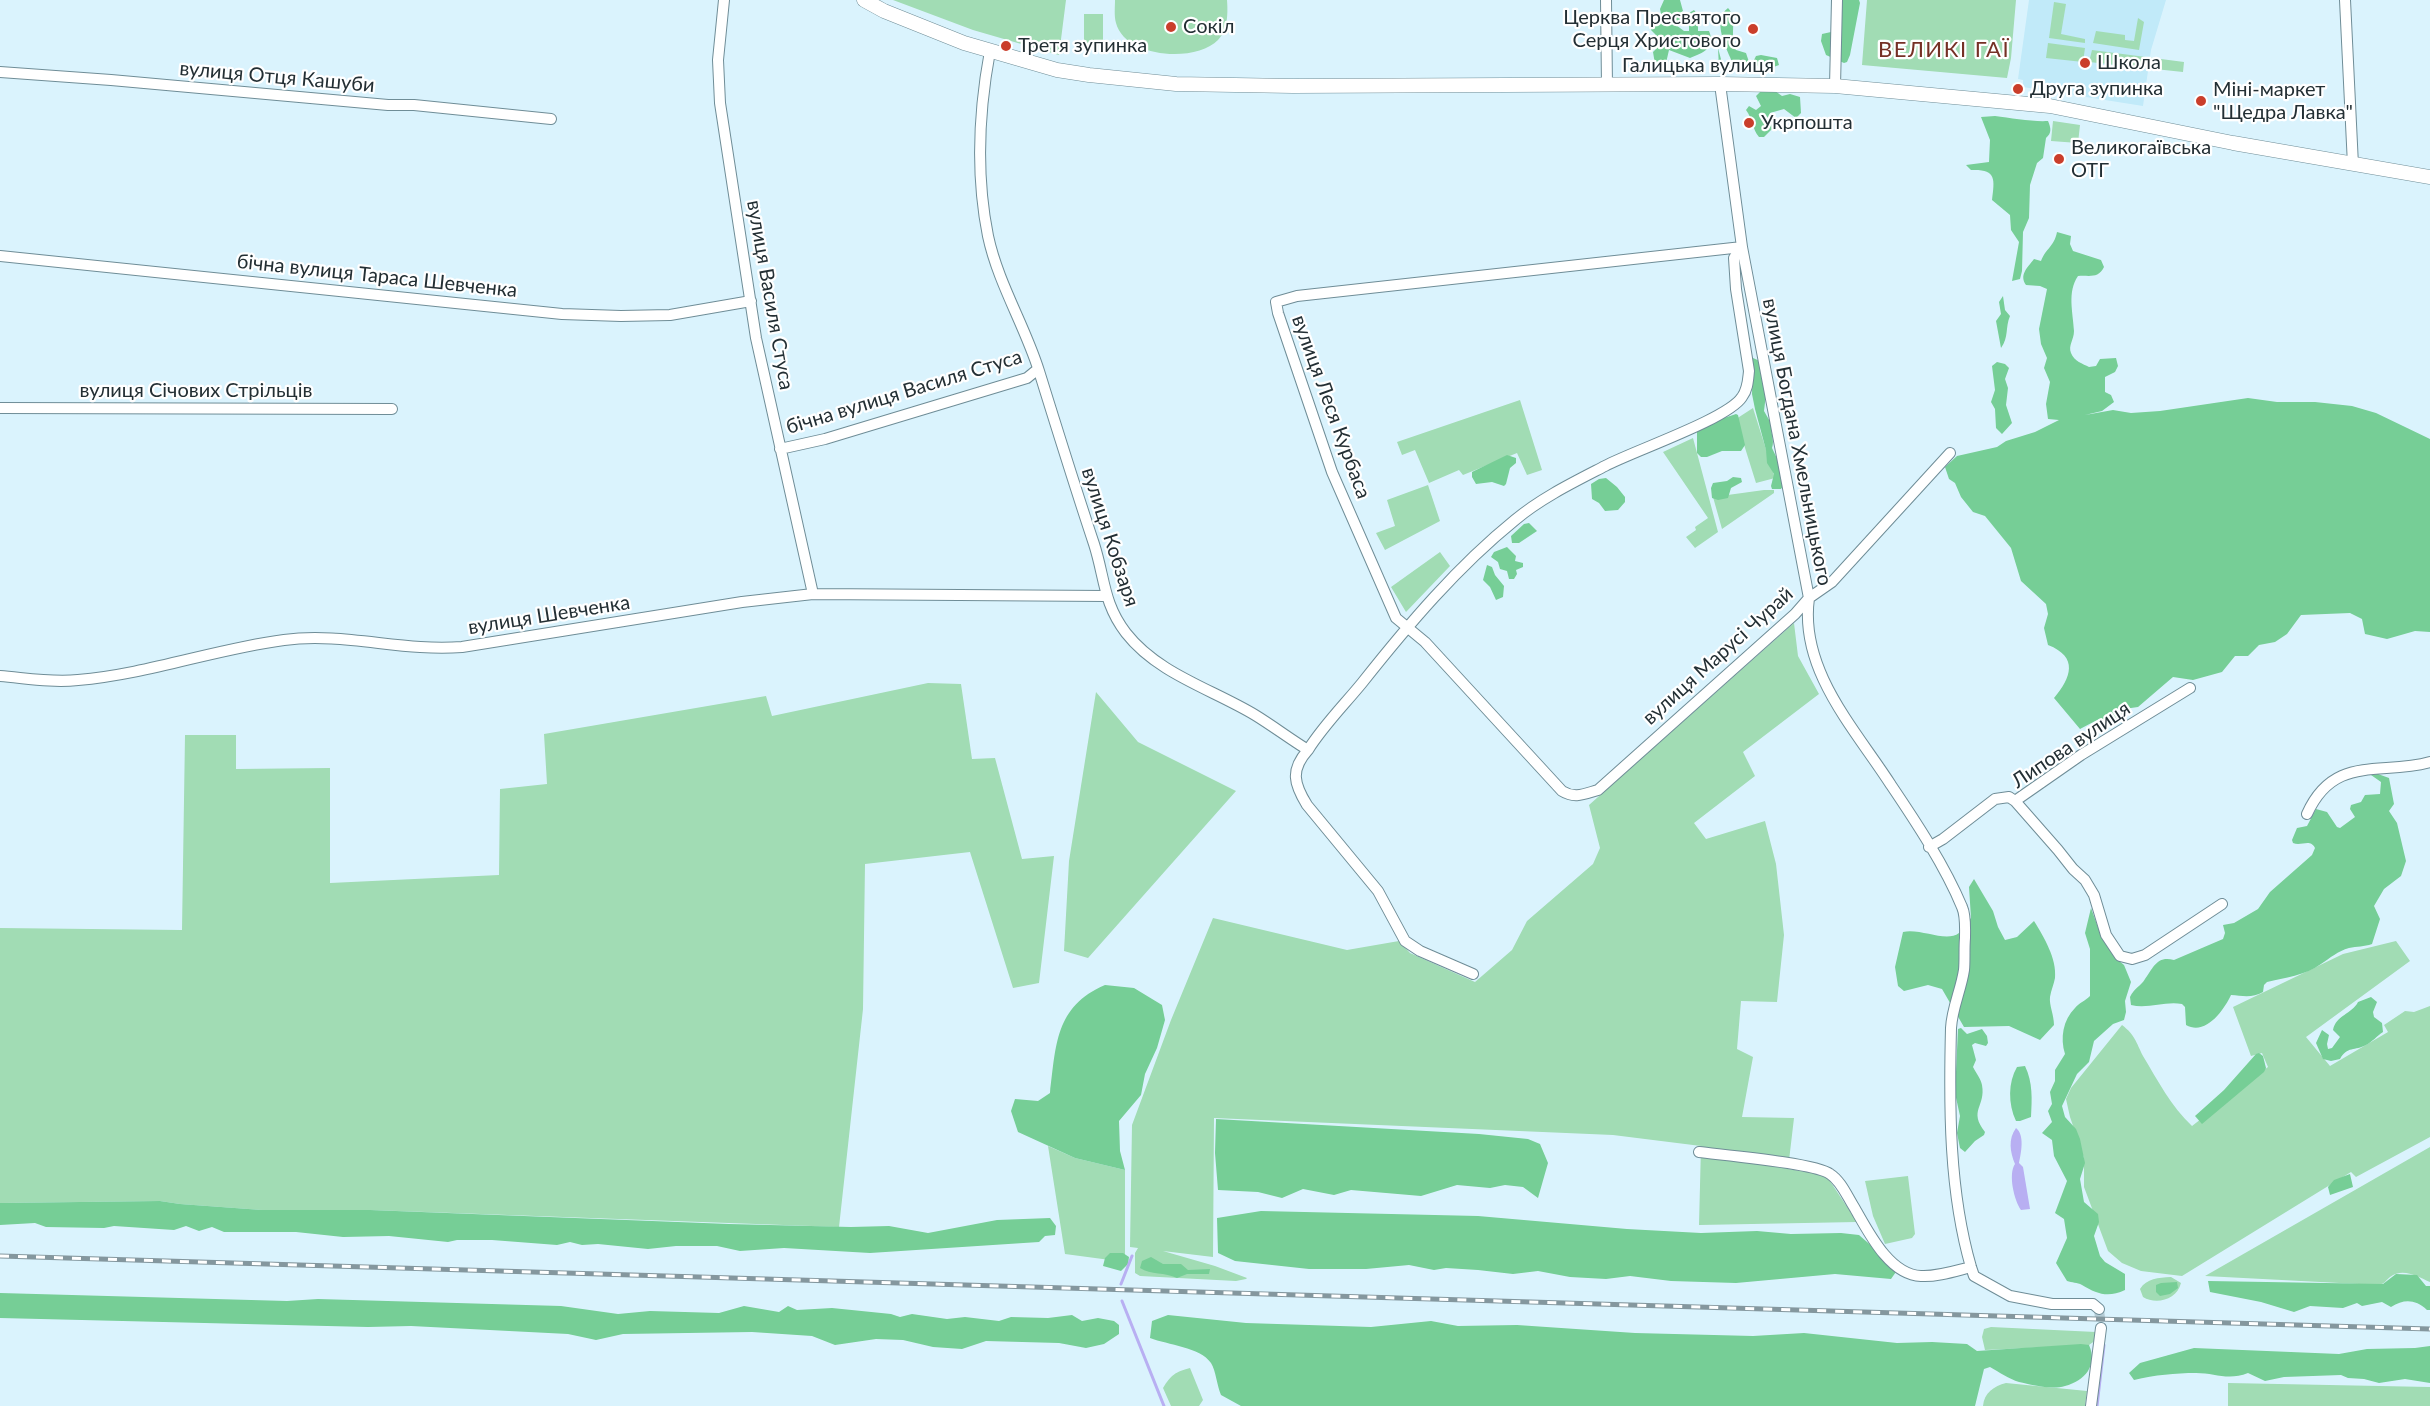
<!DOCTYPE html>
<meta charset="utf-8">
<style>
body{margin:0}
canvas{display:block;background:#daf3fd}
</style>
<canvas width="2430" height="1406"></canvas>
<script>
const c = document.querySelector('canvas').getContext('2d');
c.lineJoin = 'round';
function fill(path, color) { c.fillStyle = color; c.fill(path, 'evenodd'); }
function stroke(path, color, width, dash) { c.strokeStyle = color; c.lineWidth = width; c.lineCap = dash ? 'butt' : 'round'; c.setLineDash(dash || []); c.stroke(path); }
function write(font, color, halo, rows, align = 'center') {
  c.font = font + ' Lato,sans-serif'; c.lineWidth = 4.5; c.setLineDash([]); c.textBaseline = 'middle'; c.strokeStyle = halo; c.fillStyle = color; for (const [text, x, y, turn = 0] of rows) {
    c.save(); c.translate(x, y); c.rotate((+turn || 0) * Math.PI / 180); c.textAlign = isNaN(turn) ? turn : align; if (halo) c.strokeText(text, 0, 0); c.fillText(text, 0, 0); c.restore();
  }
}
fill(new Path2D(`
 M2029,0H2166L2151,50L2143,106L2023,87V80L2018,79Z`), '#c1eaf9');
fill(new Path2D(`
 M893,0H1066L1059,55L973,30Z
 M1115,0H1227C1228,13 1228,30 1218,40C1196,63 1125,58 1116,23C1114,16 1115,7 1115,0Z
 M1867,0H2016L2011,58L2007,78L1862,65Z
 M2054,2L2066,4L2061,34L2085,39V43L2049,38Z
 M1084,14H1103V46L1084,45Z
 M2138,18L2144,22L2139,50L2093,43L2096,31L2125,35V40L2134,41Z
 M2048,43L2085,48L2083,62L2046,58Z
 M2092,50L2184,62L2183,72L2089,62Z
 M2053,121L2080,125L2078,143L2051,141Z
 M1520,400L1542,470L1527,475L1517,453L1463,475L1459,470L1429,483L1415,450L1402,455L1397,442Z
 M1753,408L1775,478L1756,483L1736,419Z
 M1693,438L1718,532L1695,548L1686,537L1696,530L1695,527L1708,518L1663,452Z
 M1428,485L1440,521L1385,550L1376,533L1395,526L1387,500Z
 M1764,490H1774V493L1722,529L1713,497Z
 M1440,552L1450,566L1406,612L1391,587Z
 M1794,623L1798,656L1819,694L1743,752L1755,776L1694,823L1706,839L1765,821L1776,864L1784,935L1777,1002L1741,1001L1737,1049L1753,1057L1742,1117L1794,1118L1788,1169L1826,1175L1857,1222L1699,1225L1701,1146L1613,1135L1214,1118L1213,1257L1163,1251L1215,1266L1247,1278L1246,1279L1236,1281L1140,1276L1135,1273V1253L1138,1248L1130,1247L1132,1125L1171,1020L1213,918L1347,950L1399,941L1410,953L1475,982L1512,950L1527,921L1593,864L1600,848L1589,805Z
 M928,683L961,684L972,759L995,758L1022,859L1054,856L1039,983L1013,988L970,852L865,864L863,1009L839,1227L370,1210H262L180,1204L160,1201L0,1203V928L182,930L185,735H236V769L330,768V883L499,875L500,789L547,784L544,734L766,696L772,716Z
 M1096,692L1138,742L1236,791L1088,958L1064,951L1069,861Z
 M2396,941L2410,961L2306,1037L2330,1066L2388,1032L2384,1025L2405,1011L2414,1012L2430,1006V1137L2356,1177L2351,1172L2182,1276L2141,1271L2122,1263L2108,1251L2084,1187V1158L2070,1117L2066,1099L2071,1088L2122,1025C2135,1035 2136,1042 2143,1056C2158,1081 2171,1106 2192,1126L2268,1067L2262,1053L2251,1056L2233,1007L2343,954Z
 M1048,1146L1075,1158L1125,1170V1262L1065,1254Z
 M2430,1147V1282C2418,1277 2403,1267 2390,1277C2385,1281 2385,1284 2378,1285L2205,1276Z
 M1908,1176L1915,1234L1912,1238L1885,1244L1873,1216L1865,1181Z
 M2171,1277L2181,1283C2177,1300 2156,1305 2143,1297L2140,1289C2147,1278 2158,1278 2171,1277Z
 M1991,1327L2096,1332V1340L2089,1345L1985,1350L1982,1337L1984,1329Z
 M1190,1368L1203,1400L1199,1406H1171L1163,1388C1171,1375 1175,1372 1190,1368Z
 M2006,1383L2087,1391L2085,1406H1983C1984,1393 1994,1386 2006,1383Z
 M2228,1383L2430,1387V1406H2228Z`), '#a1dcb4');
fill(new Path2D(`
 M1664,0H1680L1683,11L1679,14L1680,20L1676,25L1684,31H1689V13L1694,10L1698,15V31H1709C1716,48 1703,53 1690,58L1669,50L1666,63L1659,68L1655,64L1653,52L1659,46L1657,36L1651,30L1652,24L1662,19L1660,9Z
 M1840,0H1859L1860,3L1850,55L1847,62L1844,63L1826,55L1821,41L1822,34L1840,30Z
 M1728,8C1738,18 1729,37 1736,50L1746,53L1750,65L1747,68H1719L1718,48L1722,63L1733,64C1727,49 1711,21 1728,8Z
 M1761,55L1777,58L1779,65L1771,68H1759L1754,60L1756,56Z
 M1771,88L1782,96L1790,94L1800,97L1801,113L1796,118L1784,109L1770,113L1772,129L1764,137H1759C1752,129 1753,119 1746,110L1749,106L1756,110L1761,106L1756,96L1761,91Z
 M1995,116C2011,118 2033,122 2048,121C2051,128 2052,133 2046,138L2043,158L2037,163L2030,185L2029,218L2023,232L2022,271L2020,279L2012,281L2019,242L2011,230L2010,215L1992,200C1995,178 1996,169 1971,170L1966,165L1989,162L1990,140L1981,117Z
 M2057,232L2071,236L2070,244L2073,251L2101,260L2104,267C2098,279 2090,275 2078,276C2067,292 2073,312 2074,331C2074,340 2068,345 2071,353C2074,361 2083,364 2089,367L2096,366L2100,359L2116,358L2118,366L2115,372L2105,377V392L2111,395L2114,402L2102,411L2085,415L2113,410L2131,413L2160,411L2248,398L2277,402H2315L2352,406L2376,413L2430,439V632L2415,631L2387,639L2365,634L2362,619L2350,613L2301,615L2287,634L2275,642L2259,645L2248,656H2235L2222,672L2193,680L2173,677L2138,707L2124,709L2120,721L2111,724L2099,719L2080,729L2054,698C2071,678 2079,657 2048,645L2044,628L2048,614L2046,604L2021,581L2011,548L1985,516L1973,512L1961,497L1955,483L1949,479L1945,467L1957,456L1997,447L2006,441L2035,432L2059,420L2048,419L2046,404L2050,382L2044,368L2047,358L2041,344L2039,329L2047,289L2040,286L2026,285C2019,275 2027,268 2034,259L2041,261C2046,248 2054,247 2057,232Z
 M2003,296L2005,310L2010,316C2005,328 2009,337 2001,348L1996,321L2001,314L1999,302Z
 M1753,358L1762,362L1766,394L1764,411L1772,425C1770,434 1775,440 1772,448L1781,467L1780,477L1783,486L1781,489H1772L1771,486L1774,474L1767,463L1766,450L1755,409L1752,394Z
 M1997,362L2005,364L2009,368L2005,379L2008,388L2006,405L2012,423L2002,434L1996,428L1995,409L1991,402L1995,390L1992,366Z
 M1736,414L1738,415L1745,445L1741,451H1722L1707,457H1701L1697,453V432L1709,423Z
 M1507,455L1516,458V463L1510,468L1506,484L1504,486L1492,482L1476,484L1472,477V472Z
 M1733,477L1741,478L1742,482L1731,488L1728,498L1718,500L1712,498L1711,488L1713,483L1727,481Z
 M1606,478L1617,487L1625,497V502L1618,510L1605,511L1599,503L1592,499L1591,484L1599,479Z
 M1529,523L1537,531L1519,543H1512L1511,536L1524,524Z
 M1507,547L1516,556L1515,561L1523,563V567L1516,570L1517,574L1514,579H1509L1507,571L1500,569L1498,562L1491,557L1494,552Z
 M1487,565L1492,567L1495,575L1504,586L1503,597L1496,600L1490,587L1483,580Z
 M2378,774L2389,778L2394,804L2389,811L2397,823L2406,861L2401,876L2384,889L2374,906L2380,919L2372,944C2364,947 2357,946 2349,948C2338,951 2330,958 2321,964C2306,975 2284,978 2267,982L2264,985L2263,992C2253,998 2243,996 2231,995C2224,1010 2206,1036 2186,1025L2185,1007L2182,1004C2165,1001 2148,1009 2131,1005L2130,997C2134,988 2141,986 2145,979C2153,968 2157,955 2174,960L2223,939L2225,933L2223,925L2234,923L2258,909L2270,892L2312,855L2315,848C2310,838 2301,847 2293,843L2292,840L2297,828L2307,826L2316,809L2327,812L2337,827L2340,828L2355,817L2350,809L2351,805L2361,802L2365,795L2380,794L2381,782L2371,775Z
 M1974,879L1993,911L1998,927L2005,940L2017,937L2034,921C2044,937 2057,959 2055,978C2054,984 2051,990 2050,997C2049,1005 2054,1015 2054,1025L2040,1040L2009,1026L1964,1027L1942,989L1928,985L1904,991L1898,986L1895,967L1903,932C1921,928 1946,943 1959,933C1963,930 1967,923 1971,918L1969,887Z
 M2091,908L2100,933L2105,937L2118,960L2124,965L2131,982L2125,1001L2126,1012L2124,1020L2113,1024L2094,1041L2089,1062L2077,1074L2062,1106L2065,1117L2076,1129L2080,1139L2085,1163L2080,1179L2084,1202L2098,1214L2099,1222L2094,1236L2100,1256L2105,1262L2125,1274V1290C2108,1298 2097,1294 2082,1285C2077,1282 2072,1283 2067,1281L2056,1263L2067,1238L2064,1219L2055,1213L2067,1181L2054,1156L2052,1140L2042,1133L2052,1122L2048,1111L2052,1104L2050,1092L2055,1081V1070L2065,1054C2060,1038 2063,1020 2075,1008C2079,1003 2085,1001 2090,996V949L2085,933Z
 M1105,985L1134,988L1162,1005L1165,1020L1157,1048L1145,1074L1141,1095L1119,1121L1120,1151L1125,1170L1075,1158L1018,1132L1011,1111L1015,1099L1038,1101L1050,1093C1056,1046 1055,1006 1105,985Z
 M2371,997L2377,1002L2373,1012L2374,1017L2382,1023L2383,1032C2377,1036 2372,1042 2366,1045C2355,1051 2347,1046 2340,1059L2331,1061L2323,1059L2316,1043L2322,1030L2329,1035L2327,1044L2328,1049L2332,1048L2340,1037L2333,1030C2336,1015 2352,1014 2358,1002Z
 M1961,1028L1967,1034L1982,1029L1987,1036L1988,1043L1986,1046L1975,1043L1972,1045L1976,1060L1973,1067C1976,1073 1981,1079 1982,1085C1986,1107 1968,1110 1985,1132L1984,1135L1975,1141L1965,1152L1960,1148L1957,1133L1960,1116L1955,1093L1958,1029Z
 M2259,1053L2263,1056L2266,1068L2264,1072L2202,1124L2195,1116L2224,1090L2256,1054Z
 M2025,1066C2033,1083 2032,1099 2031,1117L2020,1121H2016C2008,1104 2008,1082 2017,1067Z
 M1216,1119L1479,1134L1528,1139L1540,1144L1548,1163L1538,1198L1523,1187L1505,1185L1490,1188L1457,1185L1421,1196L1351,1190L1334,1195L1303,1189L1282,1198L1258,1192L1218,1190L1215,1153Z
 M2350,1174L2353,1187L2330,1195L2328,1187L2334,1180Z
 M160,1201L180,1204L262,1210H370L729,1224L851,1227L889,1226L928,1233L997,1220L1050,1218L1056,1226L1055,1235L1045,1236L1039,1242L870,1253L784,1248L740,1251L717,1246H676L648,1249L598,1244L582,1245L570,1242L557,1245L492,1240H457L448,1242L389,1236L343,1237L296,1232H224L212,1227L199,1231L186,1226L174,1230L114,1226L104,1228L46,1227L35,1223L0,1225V1203Z
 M1261,1211L1478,1216L1627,1229L1701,1233L1757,1231L1791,1234L1841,1233L1859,1235L1898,1269L1891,1279L1835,1274L1736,1283L1671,1281L1630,1276L1606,1279L1570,1277L1538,1271L1513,1274L1478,1270L1446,1268L1434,1270L1409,1265L1366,1269H1309L1235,1261L1218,1253L1217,1218Z
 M1110,1253H1123L1129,1257L1128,1264L1121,1271L1103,1266L1105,1258Z
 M1151,1257L1163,1264H1181L1188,1270L1210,1269L1209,1274H1187L1177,1278C1165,1272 1151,1275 1140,1268L1142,1261Z
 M2396,1274L2417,1275L2426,1286H2430V1310H2427C2415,1299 2404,1299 2391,1307L2382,1302L2362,1306L2357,1303L2343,1308L2310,1306L2294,1312L2261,1302L2210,1292L2208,1281L2383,1284Z
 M2177,1282L2178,1288L2170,1294L2160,1296L2156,1292V1285L2161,1283Z
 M0,1293L287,1301L318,1299L561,1306L618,1314L650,1311L719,1313L744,1306L779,1312L788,1306L797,1310L832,1308L891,1314L900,1317L912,1314L947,1319L965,1317L999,1321L1011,1317L1048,1318L1072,1315L1082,1321L1098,1318L1114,1321L1119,1325V1334L1104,1344L1086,1348L1059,1343L986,1341L962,1349L933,1347L903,1340L876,1339L835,1345L812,1336L752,1332L623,1334L596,1340L568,1334L411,1326L368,1327L0,1318Z
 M1168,1315L1246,1323L1371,1327L1431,1321L1458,1326L1517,1325L1635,1333L1753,1336L1804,1333L1897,1343L1932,1342L1967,1344L1977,1351L2081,1344L2089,1345C2098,1365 2085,1381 2065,1386C2052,1390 2032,1385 2019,1382C2009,1379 1999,1372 1990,1367L1984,1369L1975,1406H1241L1221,1395C1217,1386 1216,1371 1211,1363C1200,1347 1168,1345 1150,1338L1152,1321Z
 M2430,1346V1383L2405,1379L2379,1383L2364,1379L2348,1378L2341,1375L2284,1377L2265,1381L2248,1373C2228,1381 2215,1373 2196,1373C2175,1373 2155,1375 2134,1380L2129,1373L2140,1363L2194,1348L2339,1354L2367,1349L2415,1348Z`), '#76ce96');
fill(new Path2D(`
 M2016,1128C2025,1135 2021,1153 2019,1163L2023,1167L2030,1209L2021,1210C2014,1200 2008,1174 2015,1164C2010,1152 2008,1139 2016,1128Z`), '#b8aff2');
stroke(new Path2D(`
 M1121,1284L1132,1256
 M1122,1301L1164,1406
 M2097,1406L2104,1345`), '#b8aff2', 3);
stroke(new Path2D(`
 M2099,1309L2101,1328`), '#b5ccd5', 10, [10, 5]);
const street = new Path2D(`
 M724,0L718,60L720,103L756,338L813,594
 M1606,0L1607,86
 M2345,0L2353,165
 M990,51C979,110 976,176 988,236C998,283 1025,326 1039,371C1057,429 1075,487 1094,544C1105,578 1103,603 1126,633C1158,674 1212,689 1255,715C1273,726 1290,739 1308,750C1290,770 1294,784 1307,805L1378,891L1405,941L1420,951L1473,974
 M0,72L111,80L388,105H414L551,119
 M1720,84L1742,247L1809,598C1799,670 1855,729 1891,785C1916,822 1945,866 1962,907C1966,916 1965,928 1965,938C1964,949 1965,960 1964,970C1961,990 1952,1008 1951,1028C1949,1107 1949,1191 1971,1267L1974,1276L2010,1296L2052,1304H2093L2099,1309
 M1835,86L1837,0
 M1742,247L1297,296L1276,302L1278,313L1332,472L1396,618L1425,642L1562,791C1575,799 1584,794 1598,790L1795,614L1809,598L1832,582L1950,453
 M0,256L562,314L621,316L670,315L751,301
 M0,408L392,409
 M780,449L825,439L1027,378L1038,369
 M0,676C25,678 52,683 78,680C148,674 215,649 284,640C344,632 403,652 462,647L742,602L813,594L1106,596
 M2190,688L2081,755L2015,801L2058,850L2073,869L2085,880L2094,895L2106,935L2120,956L2132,959L2145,955L2222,904
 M1308,750C1323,726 1344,705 1362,683C1408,625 1457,567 1515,520C1541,498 1574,482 1605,466C1633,451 1728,419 1742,397C1748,389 1748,380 1749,371L1736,289L1734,258L1742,247
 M2307,814C2334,754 2380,776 2430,762
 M1929,847L1943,839L1995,799L2009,797L2015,801
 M1699,1152C1722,1155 1816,1163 1830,1174C1841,1181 1847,1196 1854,1207C1868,1231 1889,1275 1921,1276C1937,1277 1955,1271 1971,1267
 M2091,1406L2101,1328`);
const secondary = new Path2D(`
 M864,0L884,11L964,43L1057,70L1089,75L1176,84L1293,86L1720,84L1835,86L2050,106L2233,143L2430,177`);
stroke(street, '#6f8d97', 12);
stroke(secondary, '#6f8d97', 15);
stroke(street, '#fff', 10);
stroke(secondary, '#fff', 14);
const rail = new Path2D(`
 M0,1256L2430,1329`);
stroke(rail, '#84979e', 5);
stroke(rail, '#fff', 3, [9]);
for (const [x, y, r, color] of [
 [1171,27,6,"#ca3e2b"],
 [1753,29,6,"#ca3e2b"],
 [1006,46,6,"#ca3e2b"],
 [2085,63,6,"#ca3e2b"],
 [2018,89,6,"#ca3e2b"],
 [2201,101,6,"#ca3e2b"],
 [1749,123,6,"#ca3e2b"],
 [2059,159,6,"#ca3e2b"]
]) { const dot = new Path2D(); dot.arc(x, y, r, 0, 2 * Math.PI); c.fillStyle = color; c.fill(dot); stroke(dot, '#fff', 2); }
write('20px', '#232f34', '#fff', [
 ["Церква Пресвятого",1741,18,"right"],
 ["Серця Христового",1741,41,"right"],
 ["Сокіл",1183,27],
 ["Третя зупинка",1018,46],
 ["Школа",2097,63],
 ["Друга зупинка",2030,89],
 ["Міні-маркет",2213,90],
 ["\"Щедра Лавка\"",2213,113],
 ["Укрпошта",1761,123],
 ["Великогаївська",2071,148],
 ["ОТГ",2071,171]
], 'left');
write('20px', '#232f34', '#fff', [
 ["Галицька вулиця",1698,66],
 ["вулиця Отця Кашуби",277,77,5],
 ["бічна вулиця Тараса Шевченка",377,276,6],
 ["вулиця Василя Стуса",770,295,80],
 ["вулиця Січових Стрільців",196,391],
 ["бічна вулиця Василя Стуса",904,392,-17],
 ["вулиця Леся Курбаса",1331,407,70],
 ["вулиця Богдана Хмельницького",1797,442,79],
 ["вулиця Кобзаря",1110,537,72],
 ["вулиця Шевченка",549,615,-9],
 ["вулиця Марусі Чурай",1718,656,-42],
 ["Липова вулиця",2071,745,-34]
]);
c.letterSpacing = '1.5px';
write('22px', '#753025', '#fff', [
 ["ВЕЛИКІ ГАЇ",1944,50]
]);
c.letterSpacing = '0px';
</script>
